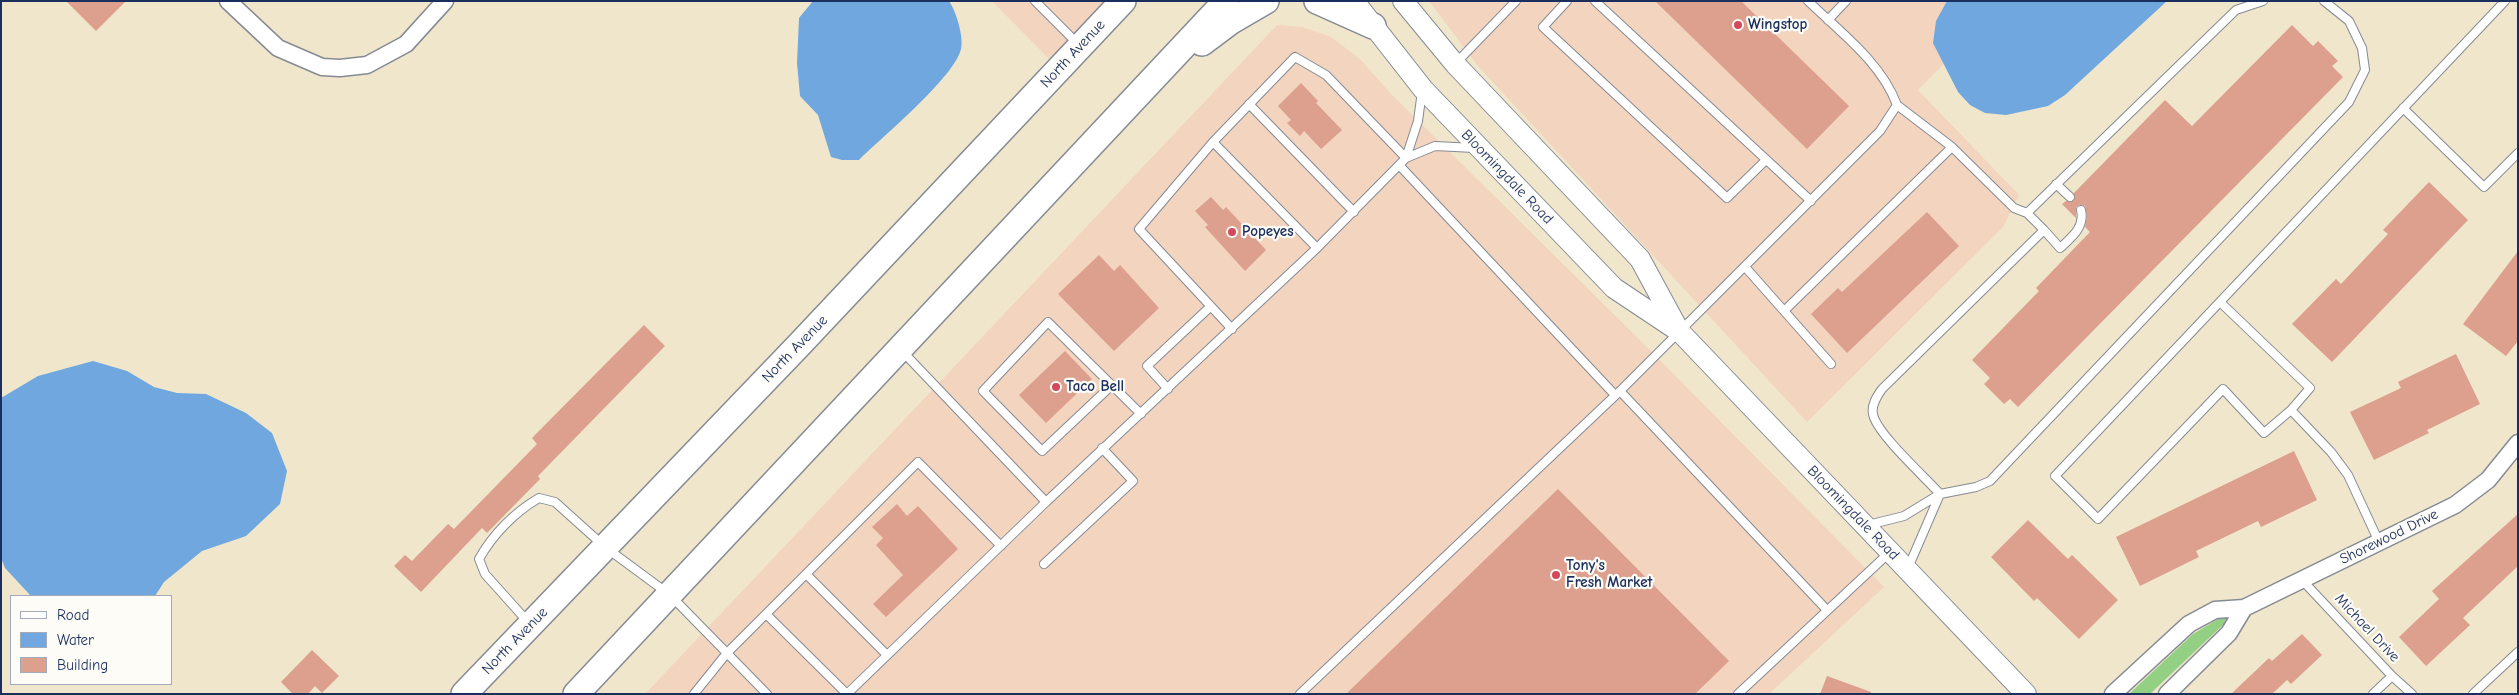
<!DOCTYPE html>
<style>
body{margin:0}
#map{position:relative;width:2519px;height:695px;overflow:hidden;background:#efe6cb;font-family:"Comic Neue",sans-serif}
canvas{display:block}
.frame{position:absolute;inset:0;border:2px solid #1b2f5e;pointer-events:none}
.legend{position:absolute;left:10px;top:595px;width:162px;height:90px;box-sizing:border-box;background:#fdfcf7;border:1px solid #a3aaba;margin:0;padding:6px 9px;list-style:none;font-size:15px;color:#1b2f5e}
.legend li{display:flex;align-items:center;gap:10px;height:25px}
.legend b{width:25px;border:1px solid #a3aaba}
</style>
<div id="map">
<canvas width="2519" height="695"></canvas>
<div class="frame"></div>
<ul class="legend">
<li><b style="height:6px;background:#fff"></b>Road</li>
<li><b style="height:14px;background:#6fa7de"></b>Water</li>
<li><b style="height:14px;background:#dd9f8e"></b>Building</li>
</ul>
</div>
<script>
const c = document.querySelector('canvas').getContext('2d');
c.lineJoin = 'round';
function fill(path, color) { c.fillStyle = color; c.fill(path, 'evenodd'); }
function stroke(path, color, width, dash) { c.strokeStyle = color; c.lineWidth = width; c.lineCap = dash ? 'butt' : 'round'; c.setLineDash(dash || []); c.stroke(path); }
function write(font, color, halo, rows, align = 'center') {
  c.font = font + ' "Comic Neue",sans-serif'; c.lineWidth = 4.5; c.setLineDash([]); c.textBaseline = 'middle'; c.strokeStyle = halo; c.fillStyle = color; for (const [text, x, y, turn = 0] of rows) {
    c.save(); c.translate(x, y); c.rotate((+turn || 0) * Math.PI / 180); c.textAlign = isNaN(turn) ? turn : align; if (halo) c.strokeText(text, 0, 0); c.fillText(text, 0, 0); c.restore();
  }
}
fill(new Path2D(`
 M992,1H1115L1055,65Z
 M1429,1H2006L1918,90L2019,195L2003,227L1807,422L1478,66Z
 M1277,25L1303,27L1331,37L1360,59L1391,94L1645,345L1884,587L1769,694H645Z`), '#f3d4bf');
fill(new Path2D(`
 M2223,616L2226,618V622L2150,694H2129L2193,634Z`), '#94d084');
fill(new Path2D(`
 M813,1H949C956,11 964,37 961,49C954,78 882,137 859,160H842L831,157L818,115L800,96L797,63L799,18Z
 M1947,1H2167L2065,95L2048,106L2006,115L1985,113L1970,105L1958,92L1933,43L1936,21Z
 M93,361L127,371L154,387L177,393L206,394L246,413L272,433L287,471L280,504L246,536L202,551L164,582L155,596H31L5,568L1,558V398L38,376Z`), '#6fa7de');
fill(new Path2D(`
 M66,1H126L96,31Z
 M1655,1H1741L1849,106L1807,149Z
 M2292,25L2313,46L2318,41L2338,61L2332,66L2343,77L2018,407L2010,399L2004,404L1984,384L1990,378L1972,360L2039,291L2036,288L2090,232L2085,227L2087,216L2085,206L2080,205L2076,207V218L2062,204L2066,201H2074V193L2165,100L2192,126Z
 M1301,83L1318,101L1316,103L1342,130L1321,149L1304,131L1300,136L1287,123L1291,120L1278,106Z
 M2429,182L2468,220L2332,362L2292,324L2336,279L2341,284L2388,234L2383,230Z
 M1211,197L1223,210L1226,207L1266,250L1245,271L1205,227L1208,225L1195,211Z
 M1927,212L1959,246L1847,353L1811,314L1838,288L1842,292Z
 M2518,251V341L2506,356L2463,324Z
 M1099,255L1114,271L1120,265L1159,308L1114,351L1058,294Z
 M644,325L665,346L538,476L540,479L487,533L482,528L421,592L394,566L405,555L412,561L448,524L454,529L537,444L532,438Z
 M1065,351L1092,379L1046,423L1019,395Z
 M2456,354L2480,404L2427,430L2429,433L2374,460L2350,412L2401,388L2398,382Z
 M2294,451L2317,500L2261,527L2258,521L2196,551L2199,557L2140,586L2116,537Z
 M1558,489L1729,661L1695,694H1346Z
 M897,504L907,516L918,506L958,549L886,617L873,604L903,575L876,545L883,538L872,527Z
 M2518,514V566L2463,618L2470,625L2426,666L2399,637L2439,599L2432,591Z
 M2028,520L2068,559L2072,555L2118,600L2079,639L2037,598L2034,601L1991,557Z
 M2302,634L2322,655L2291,684L2287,680L2272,694H2231L2269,658L2272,661Z
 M312,650L339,676L322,693L315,686L308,694H293L281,682Z
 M1827,676L1871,692V694H1820Z`), '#dd9f8e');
const service = new Path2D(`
 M1035,1L1077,43
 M1567,1L1543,27L1727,198L1766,160
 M1595,1L1811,201
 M1828,20L1846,1
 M1455,64L1516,1
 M1249,104L1354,212
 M1897,105L1952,147L2014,208L2027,213L2236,10L2263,1
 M2403,108L2484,187L2518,153
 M1213,142L1317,248
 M1406,158L1418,121L1422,91
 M1399,165L1615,395
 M2056,184L2070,197
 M2044,230L2060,248C2072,237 2085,227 2081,210
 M1746,268L1831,364
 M2220,302L2310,388L2291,410
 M1784,311L1952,147
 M1232,329L1139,229L1213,142L1295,57L1326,75L1406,158
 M903,352L1046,502L1317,248L1406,158L1435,146L1474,148
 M1112,385L1042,451L983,391L1048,322L1141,414
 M1168,389L1147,366L1210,307
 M1620,391L1826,609
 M1940,494C1925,477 1876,433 1873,414C1871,405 1877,396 1882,389L2044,230L2027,213
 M1868,525L1904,516L1940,494L1976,487L1990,481L2349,102L2365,70L2362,48L2349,21L2324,1
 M2379,542L2348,475L2331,452L2291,410L2264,433L2223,389L2098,519L2055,476L2505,1
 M1044,564L1133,481L1102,448
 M1908,568L1940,494
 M806,574L918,462L1001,546
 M2302,580L2392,676L2412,694
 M766,614L847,694
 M528,622L485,574L479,559C493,534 515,512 539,498L555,502L605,547L670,595L767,694
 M694,694L727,653L806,574L887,655
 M847,694L1046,502
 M1300,694L1620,391L1880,131L1897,105C1881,62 1840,32 1808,1
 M1738,694L1890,552
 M2373,694L2392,676
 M2473,694L2518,652`);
const minor = new Path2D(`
 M228,1L278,48L322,67L340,68L367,65L406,44L445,1
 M2113,694L2189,624L2215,610L2244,608L2455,505L2488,480L2518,443
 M2167,694L2229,633L2244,608`);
const tertiary = new Path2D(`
 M1354,1L1423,89L1614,288L1680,332L2026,694
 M1403,1L1455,64L1640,259L1678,329`);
const primary = new Path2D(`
 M1317,1L1373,26
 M1202,43L1230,22L1266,1
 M464,694L799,345L1123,1
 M576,694L1226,1`);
stroke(service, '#858a94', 10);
stroke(minor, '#858a94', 19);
stroke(tertiary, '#858a94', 22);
stroke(primary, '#858a94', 28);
stroke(service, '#fff', 8);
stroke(minor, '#fff', 16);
stroke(tertiary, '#fff', 20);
stroke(primary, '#fff', 25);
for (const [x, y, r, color] of [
 [1738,25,5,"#d1495b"],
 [1232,232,5,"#d1495b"],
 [1056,387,5,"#d1495b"],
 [1556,575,5,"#d1495b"]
]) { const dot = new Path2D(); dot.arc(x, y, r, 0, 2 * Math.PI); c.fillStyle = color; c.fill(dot); stroke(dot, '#fdfcf7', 2); }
write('bold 15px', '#1b2f5e', '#fdfcf7', [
 ["Wingstop",1748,25],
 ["Popeyes",1242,232],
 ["Taco Bell",1066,387],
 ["Tony's",1566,566],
 ["Fresh Market",1566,583]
], 'left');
write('15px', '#1b2f5e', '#fdfcf7', [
 ["North Avenue",1073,54,-47],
 ["Bloomingdale Road",1507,177,46],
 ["North Avenue",795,349,-46],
 ["Bloomingdale Road",1853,513,46],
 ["Shorewood Drive",2389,537,-26],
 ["Michael Drive",2367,628,47],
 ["North Avenue",515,641,-46]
]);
</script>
